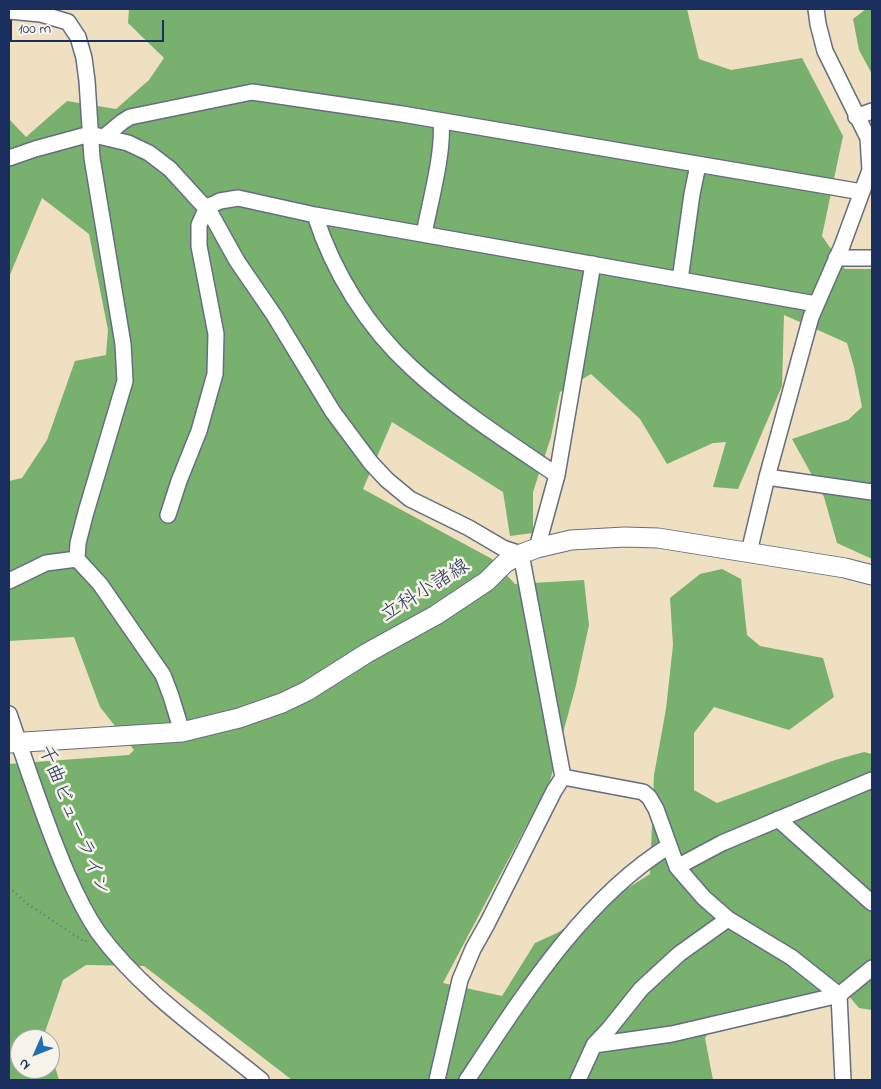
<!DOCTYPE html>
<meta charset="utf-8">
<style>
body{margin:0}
#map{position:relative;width:881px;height:1089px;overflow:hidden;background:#eee0c0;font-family:"Indie Flower",sans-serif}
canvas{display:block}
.frame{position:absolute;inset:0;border:10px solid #1b2f5e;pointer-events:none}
.north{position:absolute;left:10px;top:1029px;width:50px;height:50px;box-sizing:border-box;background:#f7f3e8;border:1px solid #9fa5b1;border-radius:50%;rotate:226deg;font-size:14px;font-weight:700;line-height:20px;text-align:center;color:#1b2f5e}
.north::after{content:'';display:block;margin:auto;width:18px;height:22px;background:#1f6fb2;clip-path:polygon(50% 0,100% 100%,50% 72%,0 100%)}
.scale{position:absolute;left:10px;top:20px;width:154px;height:22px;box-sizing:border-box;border:2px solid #1b2f5e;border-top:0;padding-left:6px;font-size:15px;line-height:18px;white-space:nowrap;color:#1b2f5e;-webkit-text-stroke:4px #f7f3e8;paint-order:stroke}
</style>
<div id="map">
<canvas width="881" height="1089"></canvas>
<div class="frame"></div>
<div class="north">N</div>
<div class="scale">100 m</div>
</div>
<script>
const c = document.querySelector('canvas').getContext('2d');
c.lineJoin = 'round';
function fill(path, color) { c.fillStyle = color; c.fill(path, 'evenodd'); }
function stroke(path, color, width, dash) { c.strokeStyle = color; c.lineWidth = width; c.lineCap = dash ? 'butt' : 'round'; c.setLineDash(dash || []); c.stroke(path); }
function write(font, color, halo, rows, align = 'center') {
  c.font = font + ' "Indie Flower","Klee One",sans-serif'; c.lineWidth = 5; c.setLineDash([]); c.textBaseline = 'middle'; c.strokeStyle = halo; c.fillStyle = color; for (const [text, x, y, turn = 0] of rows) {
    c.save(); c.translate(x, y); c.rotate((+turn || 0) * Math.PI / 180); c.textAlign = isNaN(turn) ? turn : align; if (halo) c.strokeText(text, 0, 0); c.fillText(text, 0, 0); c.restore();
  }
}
fill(new Path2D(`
 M129,9H687L699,59L731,70L802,58L843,136L822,236L845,269H872V559L837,543L824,497L792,439L848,420L862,407L854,367L847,343L784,315L782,386L738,489L713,487L726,442L713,443L667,464L640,419L591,374L560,392L551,437L533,492V533L510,536L503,492L392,422L363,489L492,559L515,584L584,580L589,625L576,685L550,781L443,983L502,996L535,943L557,933L650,874L654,775L666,709L673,645L670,598L700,574L722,569L741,579L747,635L760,646L823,658L834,697L789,730L714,707L694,733V790L717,803L835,760L864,752L872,754V1010L859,1008L843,989L788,1017L716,1023L705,1038L713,1080H292L144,966L86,965L63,980L45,1032L47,1039H20V1069H50V1050L59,1080H9V764L129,755L134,750L100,707L74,637L9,641V481L22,478L47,440L75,361L106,355L108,330L89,234L42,198L9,277V119L26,137L67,101L116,109L149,80L164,58L128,23Z
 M866,9H872V74L859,50L853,19Z`), '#78b16e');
const minor = new Path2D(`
 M9,11L41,14L68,22L78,37L84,58L87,81L92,158L123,344L125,381L86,512L78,543L77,559L100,584L163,675L171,696L182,732
 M856,117L872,111
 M104,137L122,122L130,117L252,92L402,114L862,192
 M9,158L35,149L90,134L128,143L149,153L170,169L201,203L207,207L237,261L274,315L333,412L371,463L387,480L410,499L469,528L503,548L521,554L563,777L554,791L487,924L473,949L460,980L437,1080
 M315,215C333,272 367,327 412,368C455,408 508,442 557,475
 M424,234C430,202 444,153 441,121
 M836,258H872
 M680,280L692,194L698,165
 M767,477L872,492
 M168,515L179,481L199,431L215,374L216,334L199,246V225L207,207L220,201L238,198L315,215L816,304
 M537,548L557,475L593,264
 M749,552L767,477L811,317L842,246L870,170L868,138L825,51L818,24L816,9
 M9,581L46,563L77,559
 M9,714C27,766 44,820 66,871C75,892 85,913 98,932C141,991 205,1034 261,1080
 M563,777L643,792L649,797L656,809L677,867L704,898L728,919L791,957L839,995
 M778,819L872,903
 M677,867L722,843L872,780
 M839,995L843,1080
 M594,1045L672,1034L839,995L872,968
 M467,1080C522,997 583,899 669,846
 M578,1080L594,1045L609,1029L641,989L679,954L728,919`);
const major = new Path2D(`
 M9,743L182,732L239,718L282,703L307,691L367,653L436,615L487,581L505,563L521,554L537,548L571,540L625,537L658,538L845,568L872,575`);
stroke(minor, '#656d80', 18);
stroke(major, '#656d80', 21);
stroke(new Path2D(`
 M9,887L26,903L85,942L88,939`), '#656d80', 2, [1, 4]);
stroke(minor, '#fff', 15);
stroke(major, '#fff', 19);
write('20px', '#1b2f5e', '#f7f3e8', [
 ["立科小諸線",426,592,-32],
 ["千曲ビューライン",72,821,68]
]);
</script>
